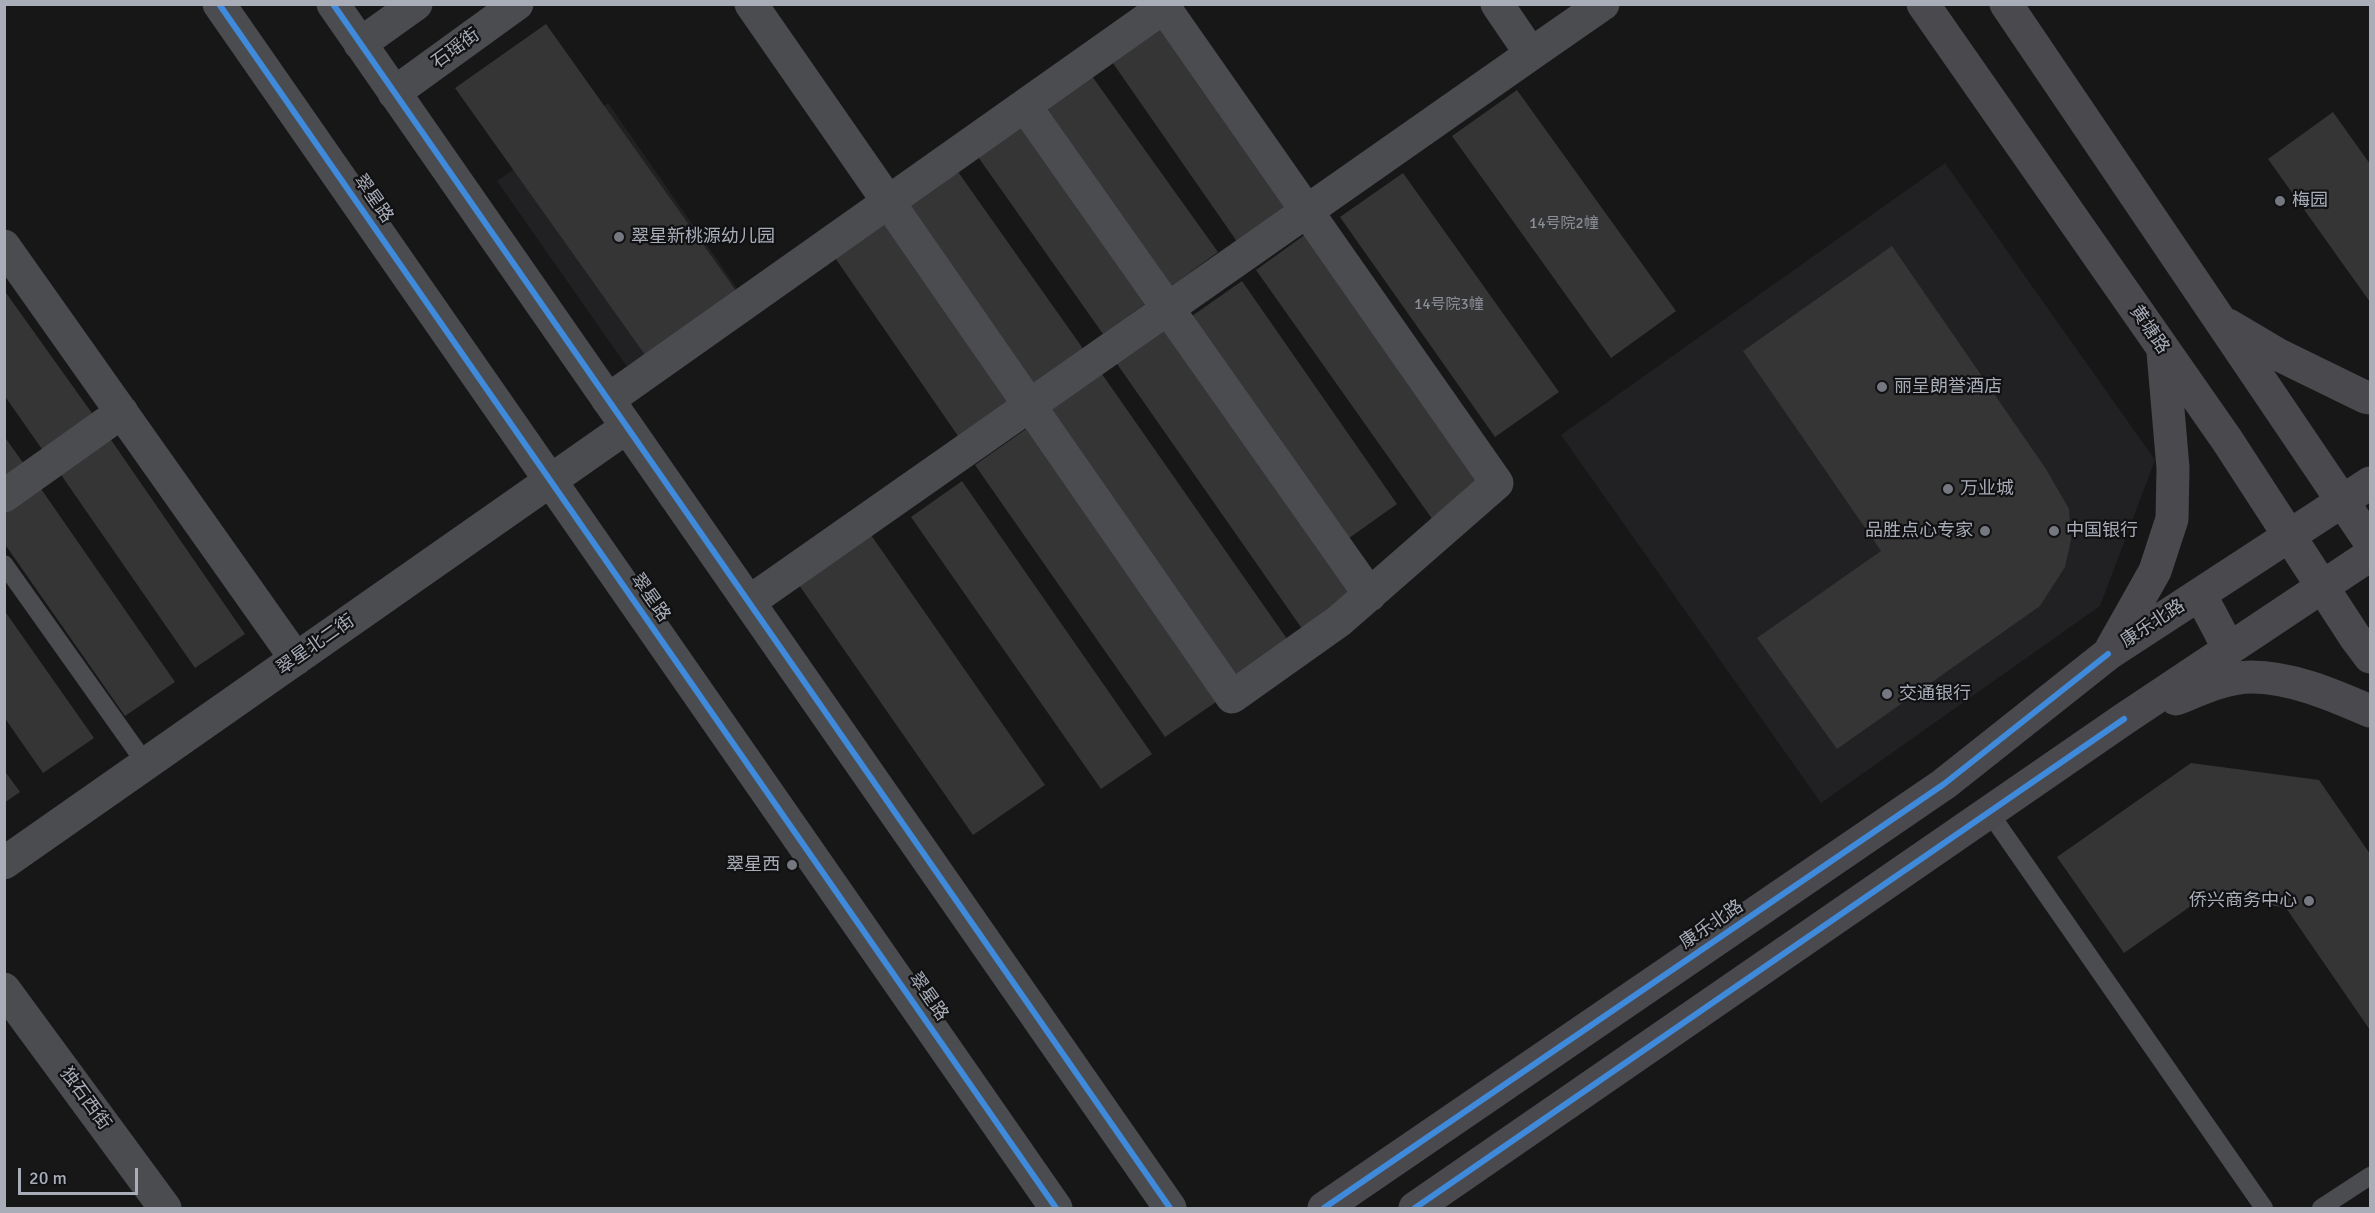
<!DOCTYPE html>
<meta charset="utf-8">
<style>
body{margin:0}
#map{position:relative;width:2375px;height:1213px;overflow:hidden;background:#171717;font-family:Signika,sans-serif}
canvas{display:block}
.frame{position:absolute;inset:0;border:6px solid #a8adb8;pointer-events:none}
.scale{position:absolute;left:18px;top:1168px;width:120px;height:27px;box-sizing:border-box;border:3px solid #a8adb8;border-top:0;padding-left:8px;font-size:18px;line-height:21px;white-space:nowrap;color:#a8adb8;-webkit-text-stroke:4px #111113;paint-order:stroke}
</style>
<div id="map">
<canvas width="2375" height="1213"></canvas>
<div class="frame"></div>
<div class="scale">20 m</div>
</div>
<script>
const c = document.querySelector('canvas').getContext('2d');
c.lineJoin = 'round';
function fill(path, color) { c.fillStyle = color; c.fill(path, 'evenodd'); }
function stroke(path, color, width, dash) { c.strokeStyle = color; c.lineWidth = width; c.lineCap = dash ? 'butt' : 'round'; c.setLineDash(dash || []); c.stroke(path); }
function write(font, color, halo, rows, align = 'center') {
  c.font = font + ' Signika,"Noto Sans SC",sans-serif'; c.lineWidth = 4.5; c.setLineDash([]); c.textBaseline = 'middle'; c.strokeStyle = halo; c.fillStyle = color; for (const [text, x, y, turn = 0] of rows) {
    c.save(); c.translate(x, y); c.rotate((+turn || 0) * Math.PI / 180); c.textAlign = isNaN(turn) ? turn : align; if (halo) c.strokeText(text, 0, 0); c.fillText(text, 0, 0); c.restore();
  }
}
fill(new Path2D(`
 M608,103L741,294L630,371L497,181Z
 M1945,163L2155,460L2100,606L1821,803L1561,435Z`), '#212123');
fill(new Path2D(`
 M1162,19L1291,206L1238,243L1108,56Z
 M546,24L739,295L648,359L455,88Z
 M1089,72L1218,252L1170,287L1041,106Z
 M1517,90L1676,311L1611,358L1452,136Z
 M2333,112L2370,164V302L2268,159Z
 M1025,120L1152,299L1103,334L976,154Z
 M956,169L1084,350L1031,388L904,205Z
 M1403,173L1559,392L1495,437L1340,217Z
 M882,217L1009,401L958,436L831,252Z
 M1310,231L1489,484L1435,523L1256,270Z
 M1892,246L2046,469L2069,509L2071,540L2065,567L2040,606L1837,749L1757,638L1881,551L1743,351Z
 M1242,281L1397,504L1345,541L1189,318Z
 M4,290L94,416L44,452L4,395Z
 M1167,326L1357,598L1305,633L1115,361Z
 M1102,374L1292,646L1241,682L1052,409Z
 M1026,429L1216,702L1165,737L975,465Z
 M107,434L245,634L195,668L57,469Z
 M4,436L24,464L4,478Z
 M962,481L1152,754L1101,789L911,517Z
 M37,483L175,682L125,716L4,543V505Z
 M871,535L1045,785L973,835L799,585Z
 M4,610L94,738L43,773L4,717Z
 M2191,763L2319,780L2370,854V1030L2286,908L2208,894L2124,953L2057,857Z
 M4,770L20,792L4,803Z`), '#353536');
stroke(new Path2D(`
 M4,564L146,764
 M1989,812L2264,1208
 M2321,1208L2370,1176`), '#4b4c50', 18);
stroke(new Path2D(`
 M751,4L1232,697L1339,621L1497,483L1162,4
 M1497,4L1531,54L1603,4
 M1025,106L1370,595
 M4,246L296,659
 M608,400L1164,7
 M4,496L122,412
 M749,602L1531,54
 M4,863L627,427
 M4,989L165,1208`), '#4b4c50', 33);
stroke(new Path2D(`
 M219,4L1056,1208
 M333,4L1170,1208
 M360,44L416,4
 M394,93L517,4`), '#4b4c50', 33);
stroke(new Path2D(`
 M1923,4L2227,440L2355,637L2370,657
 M2006,4L2370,542
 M2228,325L2277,354L2365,397L2370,398
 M2200,594L2229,649
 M2111,649L2155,571L2172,519L2173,468L2163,352
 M2176,699C2199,690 2226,677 2251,677C2292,677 2333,695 2370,711
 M1324,1208L1944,784L2108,654L2370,483
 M1415,1208L2124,719L2370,555`), '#4a4a4e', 33);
stroke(new Path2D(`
 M219,4L1056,1208
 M333,4L1170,1208
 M1324,1208L1944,784L2108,654
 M1415,1208L2124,719`), '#408adc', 6);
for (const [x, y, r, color] of [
 [2280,201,6,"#757880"],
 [619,237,6,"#757880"],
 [1882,387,6,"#757880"],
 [1948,489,6,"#757880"],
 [1985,531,6,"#757880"],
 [2054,531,6,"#757880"],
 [1887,694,6,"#757880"],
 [792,865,6,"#757880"],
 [2309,901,6,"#757880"]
]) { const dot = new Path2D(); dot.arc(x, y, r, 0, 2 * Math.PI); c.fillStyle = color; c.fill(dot); stroke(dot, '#111113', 2); }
write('15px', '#8b8f98', null, [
 ["14号院2幢",1564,224],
 ["14号院3幢",1449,305]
]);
write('18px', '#a8adb8', '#111113', [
 ["石瑶街",456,49,-36],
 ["翠星路",373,199,55],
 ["黄塘路",2149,330,55],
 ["翠星路",650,598,55],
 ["康乐北路",2153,624,-33],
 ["翠星北二街",316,645,-35],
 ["康乐北路",1712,925,-34],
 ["翠星路",928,997,55],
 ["独石西街",85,1099,54]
]);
write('18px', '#a8adb8', '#111113', [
 ["梅园",2292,201],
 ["翠星新桃源幼儿园",631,237],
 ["丽呈朗誉酒店",1894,387],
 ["万业城",1960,489],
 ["品胜点心专家",1973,531,"right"],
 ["中国银行",2066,531],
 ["交通银行",1899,694],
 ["翠星西",780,865,"right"],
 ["侨兴商务中心",2297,901,"right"]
], 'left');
</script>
